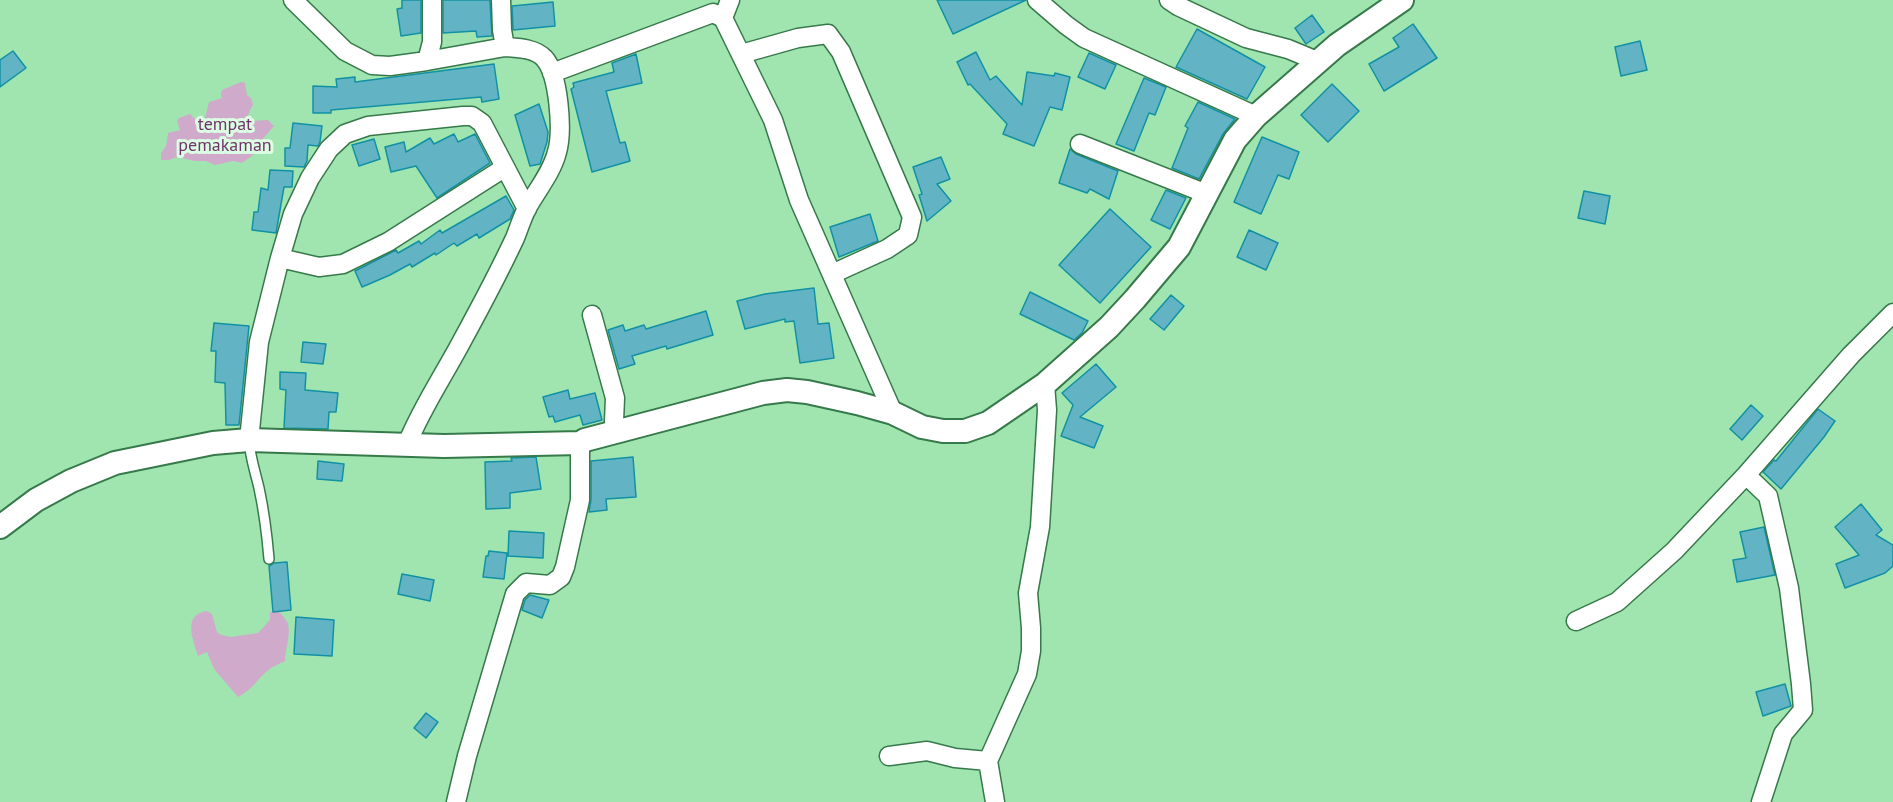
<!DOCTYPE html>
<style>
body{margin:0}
canvas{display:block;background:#a0e5b0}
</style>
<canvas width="1893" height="802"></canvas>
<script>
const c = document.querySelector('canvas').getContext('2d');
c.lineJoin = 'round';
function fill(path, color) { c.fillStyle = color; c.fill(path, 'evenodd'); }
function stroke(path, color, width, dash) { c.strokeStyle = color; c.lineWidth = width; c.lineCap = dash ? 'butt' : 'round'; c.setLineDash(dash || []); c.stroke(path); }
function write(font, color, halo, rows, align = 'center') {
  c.font = font + ' "PT Sans",sans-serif'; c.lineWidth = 6; c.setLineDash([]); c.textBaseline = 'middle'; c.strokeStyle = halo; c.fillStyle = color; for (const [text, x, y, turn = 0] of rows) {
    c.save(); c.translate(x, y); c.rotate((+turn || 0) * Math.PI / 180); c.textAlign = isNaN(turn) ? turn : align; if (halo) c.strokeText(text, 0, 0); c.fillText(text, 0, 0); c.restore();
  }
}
fill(new Path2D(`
 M241,82L245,83L247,95L251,98L253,104L247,117L251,121L268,120L274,126L262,140L253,155L242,163L233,161L215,165L206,161H195L177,157L169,160H161V153L166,146L168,133L180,130L177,121L179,118L190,114L195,119L205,118L209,102L222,98L221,94L222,90Z
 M207,611L212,614L217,632L221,635L231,637L258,633L270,620V612H280C282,616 287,620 288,624C291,636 285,648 285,661C281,663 276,665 271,668C258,677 254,689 238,697L214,669L207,652L198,656C193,640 182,614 207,611Z`), '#d0aacb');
const building = new Path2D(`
 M402,0H421V33L401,36L397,9L402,8Z
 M443,0H490L492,36L477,37L476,31L443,33Z
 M937,0H1026L953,34Z
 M553,2L555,26L513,30L512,6Z
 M1312,15L1324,32L1306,44L1295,28Z
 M1413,24L1437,58L1384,91L1369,64L1399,47L1393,38Z
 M1197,29L1265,67L1247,99L1176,67Z
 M1640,41L1647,70L1621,76L1615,47Z
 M13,51L26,68L0,87V60Z
 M976,52L990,80L996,76L1022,105L1027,72L1054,76L1055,73L1070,77L1062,110L1050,107L1034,146L1003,134L1007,124L970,84L968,85L957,62Z
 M1089,53L1116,65L1105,89L1078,77Z
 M636,54L642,83L606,91L620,143L625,142L630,161L592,172L571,89L574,87L573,83L614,72L612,63Z
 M494,64L499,99L482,102L481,97L331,110V113H313V86L337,87L336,79L355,77V82Z
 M1144,78L1166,87L1155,115L1149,113L1134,151L1116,144Z
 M1332,84L1359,111L1328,142L1301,115Z
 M1198,102L1235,119L1223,134L1199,179L1172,168L1188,128L1185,126Z
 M539,104L548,132L547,142L540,164L530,166L515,115Z
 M293,123L322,126L320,142L318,146L308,145L307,161L304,167L285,166V148H290Z
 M454,134L458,142L475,134L490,163L437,198L416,166L391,172L385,147L404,142L406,152L430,138L434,144Z
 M1262,137L1299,152L1289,179L1278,175L1261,214L1234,202Z
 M374,139L380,159L359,166L352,145Z
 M1070,149L1076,154L1118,171L1109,199L1090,189L1087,193L1059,183Z
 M941,157L950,179L937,184L951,201L927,221L919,195L922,194L913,167Z
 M270,170L293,171L292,187H284L276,233L252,230L254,212H258L261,188L268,190Z
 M1166,190L1186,198L1170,229L1151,220Z
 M1584,191L1610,196L1605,224L1578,218Z
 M506,196L514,210L510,219L479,238L477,234L457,246L454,243L436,255L435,253L412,267L410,264L390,275L362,287L355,271L396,250L398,253L419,241L421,244L440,230L442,233Z
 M1110,209L1151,247L1100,303L1059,265Z
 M870,214L878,241L839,257L830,227Z
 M1249,230L1278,243L1266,270L1237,257Z
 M814,288L818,324L829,323L834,358L800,363L794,321L785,322V319L745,329L737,301L765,294Z
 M1030,292L1088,321L1082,333L1074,340L1020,314Z
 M1171,295L1184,306L1164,330L1150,319Z
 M706,311L713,335L667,349L666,346L632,356L635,364L619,369L608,330L623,325L625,331L644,325L646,329Z
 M214,323L249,326L239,425H226L225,383L215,382L216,351H211Z
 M303,342L326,344L323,364L301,362Z
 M1096,364L1116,387L1080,417L1103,426L1094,448L1061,436L1073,405L1062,393Z
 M280,372L306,373L305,390L338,393L336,412H329L328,429L284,428L286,390L280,389Z
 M568,390L570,399L595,393L602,420L583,425L580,415L555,422L553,416L549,417L543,397Z
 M1751,405L1763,416L1742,440L1730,429Z
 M1818,409L1835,421L1824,437L1781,489L1763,472L1774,460L1776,461Z
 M536,457L541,489L510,493V508L486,509L485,462L512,461L511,458Z
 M633,457L636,497L606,499L607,510L589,512L591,500V461Z
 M318,461L344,464L342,481L317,479Z
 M1861,504L1882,530L1876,535L1893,545V566L1885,573L1845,588L1836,564L1859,555L1835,527Z
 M1764,527L1775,575L1737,582L1733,560L1746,558L1740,532Z
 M509,531L544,533L543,558L508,556Z
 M489,551L507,553L504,579L483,577L486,556H488Z
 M287,562L291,610L273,612L269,566L274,563Z
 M402,574L434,580L430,601L398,594Z
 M530,595L549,600L542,618L522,610L525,600Z
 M296,617L334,620L332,656L294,654Z
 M1785,684L1791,706L1763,716L1756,692Z
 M426,713L438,722L426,738L414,728Z`);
fill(building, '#62b4c4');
stroke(building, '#1291a4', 1.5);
const service = new Path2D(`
 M249,440C250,457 255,471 259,488C264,511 267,535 269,559`);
const minor = new Path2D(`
 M293,0L345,51L372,65L390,66L427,61L505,47C518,48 534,48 544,58C559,74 563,131 557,152C552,172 537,190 527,208C522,218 519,228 515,238C499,272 481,306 463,339C444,375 422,407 407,444
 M501,0L502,30L505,47
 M1037,0L1066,25L1084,38L1256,116
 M1169,0L1178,6L1246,38L1288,49L1317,61
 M723,18L730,0
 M741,54L798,38L828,34L841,52L912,217L908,235L887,249L832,274
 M427,61L432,42V0
 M552,73L713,13L723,18L773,120L799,200L893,413
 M1080,144L1207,194
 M280,258L319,267L343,264L388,242L504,168
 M592,315L615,398L614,421L616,431
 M249,440L259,342L280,258L293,214L310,178L329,149L345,134L368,126L463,116H472L482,123L527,209
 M1746,475L1768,496L1789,588L1801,684L1803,710L1783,734L1761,802
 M1576,621L1617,602L1674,551L1746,475L1851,355L1893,313
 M889,756L927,751L955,758L988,761
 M456,802L467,756L515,594L526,583L550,585L561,577L565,567L580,500V443
 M995,802L988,761L1027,674L1031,651V628L1028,593L1040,527L1047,410L1045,384`);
const tertiary = new Path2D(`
 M0,527L36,500L71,481L115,463L213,443L249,440L444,446L580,443L585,440L763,393L787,390L807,392L857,403L893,413L922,427L943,431H965L988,423L1045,384L1109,327L1135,299L1179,247L1235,140L1256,116L1337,45L1402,0`);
stroke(service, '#36794a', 12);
stroke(minor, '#36794a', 21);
stroke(tertiary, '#36794a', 26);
stroke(service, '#fff', 9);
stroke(minor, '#fff', 18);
stroke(tertiary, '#fff', 22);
write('18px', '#71346b', '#dbfde2', [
 ["tempat",225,125],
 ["pemakaman",225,146]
]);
</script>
